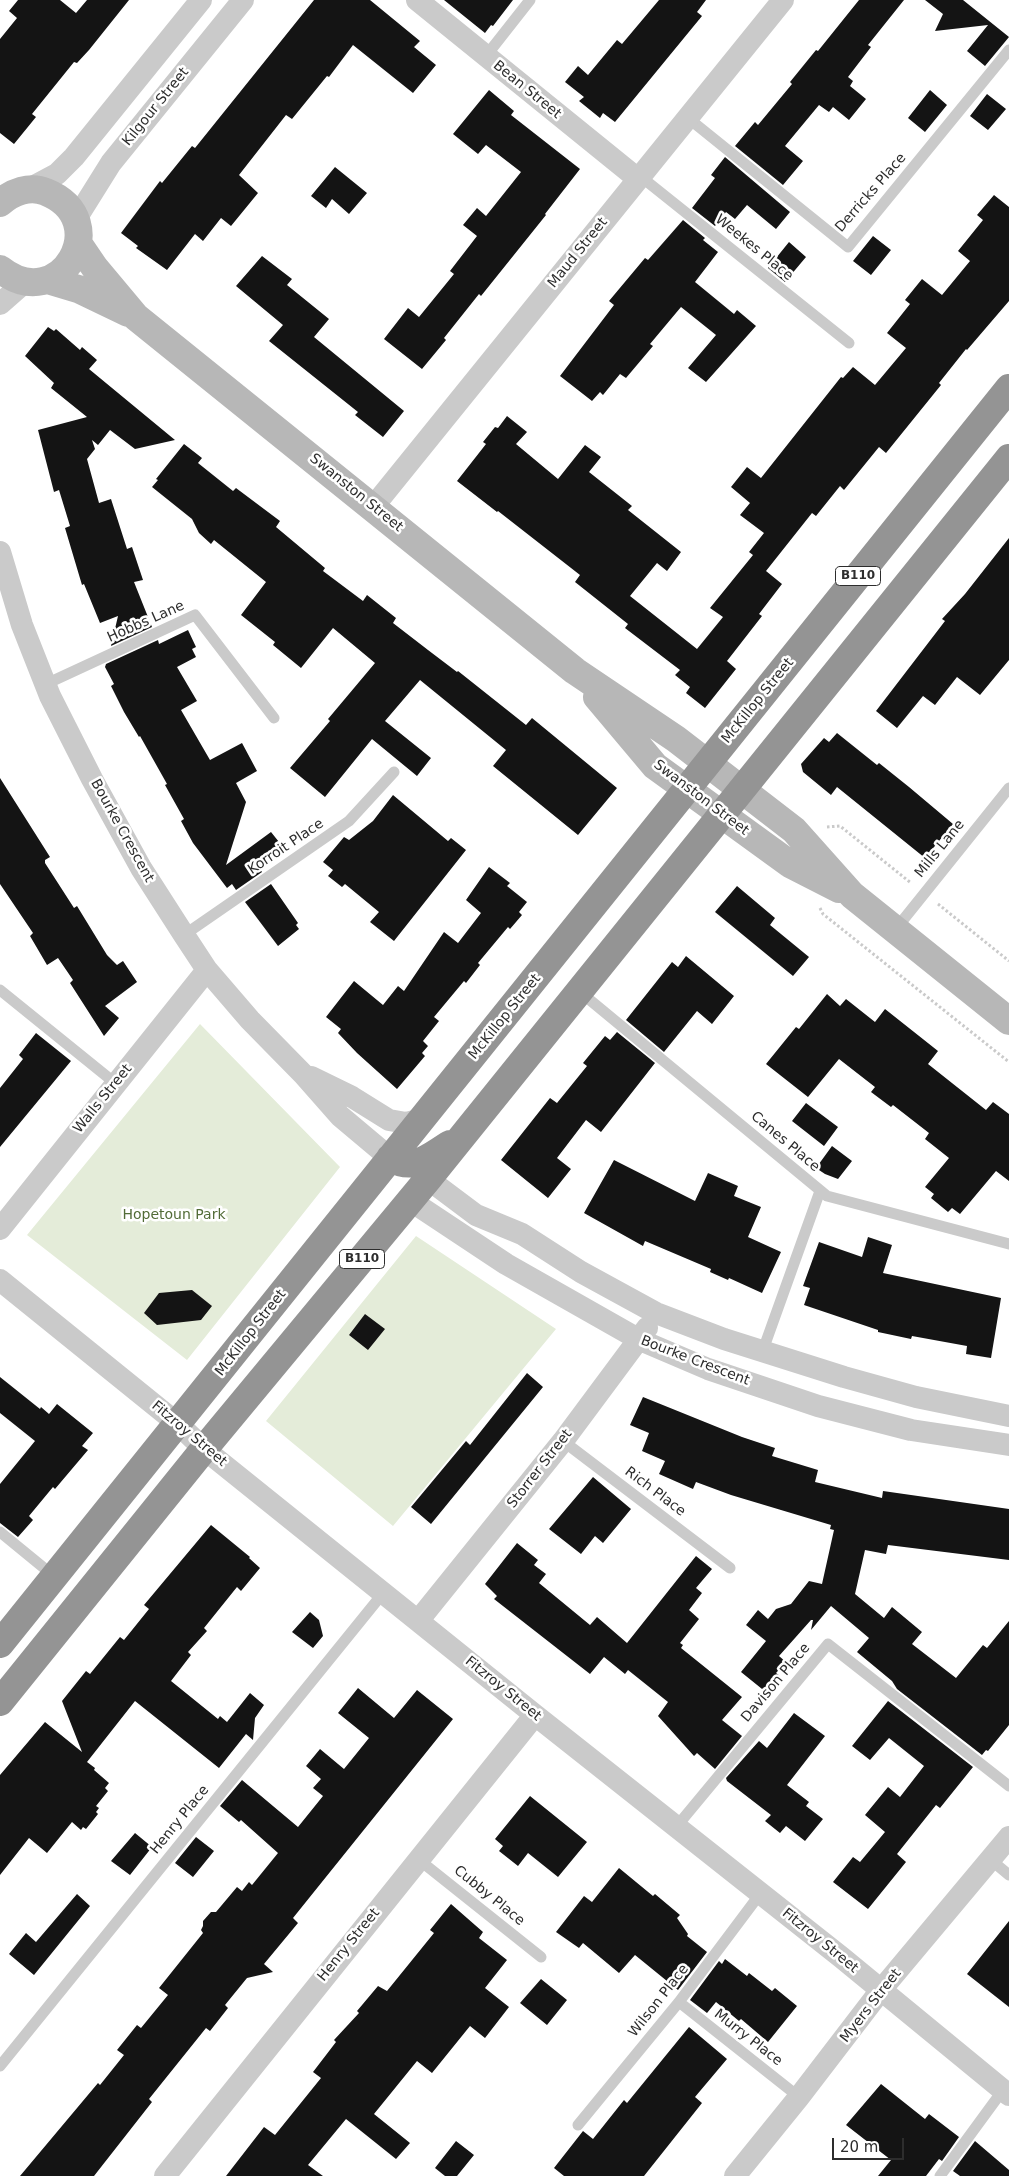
<!DOCTYPE html>
<style>
body{margin:0}
#map{position:relative;width:1009px;height:2176px;overflow:hidden;background:#fff;font-family:"DejaVu Sans",sans-serif}
canvas{display:block}
.scale{position:absolute;left:832px;top:2138px;width:72px;height:22px;box-sizing:border-box;border:2px solid #2d2d2d;border-top:0;padding-left:6px;font-size:15px;line-height:18px;white-space:nowrap;color:#2d2d2d;-webkit-text-stroke:4px #fff;paint-order:stroke}
</style>
<div id="map">
<canvas width="1009" height="2176"></canvas>
<div class="scale">20 m</div>
</div>
<script>
const c = document.querySelector('canvas').getContext('2d');
c.lineJoin = 'round';
function fill(path, color) { c.fillStyle = color; c.fill(path, 'evenodd'); }
function stroke(path, color, width, dash) { c.strokeStyle = color; c.lineWidth = width; c.lineCap = dash ? 'butt' : 'round'; c.setLineDash(dash || []); c.stroke(path); }
function write(font, color, halo, rows, align = 'center') {
  c.font = font + ' "DejaVu Sans",sans-serif'; c.lineWidth = 5; c.setLineDash([]); c.textBaseline = 'middle'; c.strokeStyle = halo; c.fillStyle = color; for (const [text, x, y, turn = 0] of rows) {
    c.save(); c.translate(x, y); c.rotate((+turn || 0) * Math.PI / 180); c.textAlign = isNaN(turn) ? turn : align; if (halo) c.strokeText(text, 0, 0); c.fillText(text, 0, 0); c.restore();
  }
}
fill(new Path2D(`
 M200,1024L340,1167L187,1360L27,1235Z
 M416,1236L556,1329L393,1526L266,1421Z`), '#e4ecd9');
fill(new Path2D(`
 M18,0H60L76,13L87,0H129L89,50L77,63L74,62L32,114L36,117L14,144L0,133V39L17,18L9,11Z
 M314,0H370L420,41L414,47L436,65L413,93L353,45L329,77L327,76L292,119L286,115L239,175L258,193L231,226L221,218L203,241L195,234L167,270L136,248L138,246L121,233L160,181L162,183L192,146L195,148Z
 M444,0H513L493,26L491,25L485,33Z
 M659,0H706L697,12L702,16L615,122L603,113L600,118L579,101L584,97L565,82L578,66L588,75L617,40L622,44Z
 M859,0H904L868,45L871,47L848,77L853,81L850,86L866,99L849,120L833,107L829,112L819,105L785,146L803,161L783,185L735,146L755,122L758,125L792,84L790,82L816,50L818,51Z
 M925,0H963L1009,37L985,66L967,51L988,25L935,31L943,14Z
 M489,90L514,111L511,115L580,169L545,214L546,215L481,296L479,294L444,338L446,340L422,369L384,339L408,308L419,317L454,274L450,271L477,236L463,225L477,208L486,216L521,172L486,145L478,154L453,134Z
 M930,90L947,105L925,132L908,118Z
 M987,94L1006,109L988,130L970,116Z
 M725,157L790,212L776,229L747,205L735,219L726,212L715,226L692,208L715,178L711,175Z
 M335,167L367,193L349,214L332,199L326,208L311,196Z
 M994,195L1009,207V301L967,350L966,349L939,383L941,385L886,453L879,447L844,490L840,486L816,516L812,513L766,571L782,584L759,614L762,616L727,661L736,669L705,708L686,693L690,687L675,675L680,670L625,628L628,624L575,582L580,575L498,511L497,512L457,481L486,444L483,442L495,427L498,428L507,416L527,432L516,444L558,479L585,445L601,457L589,472L632,506L628,510L681,552L667,571L657,563L630,596L697,649L723,617L710,608L753,555L749,552L764,533L740,515L750,503L731,487L747,467L761,478L841,377L843,378L853,367L875,385L906,348L887,333L910,304L905,300L922,279L942,295L970,261L958,251L983,220L977,215Z
 M683,220L705,238L703,240L718,252L695,282L734,314L737,310L756,326L706,382L688,368L716,335L681,307L650,344L653,346L626,378L620,374L603,395L600,392L592,401L560,376L614,305L609,301L645,258L648,260Z
 M873,236L891,250L871,275L853,261Z
 M789,242L806,257L785,282L768,268Z
 M262,256L292,279L287,285L329,319L314,337L404,411L383,437L355,415L358,412L269,341L283,325L236,286Z
 M48,327L54,331L56,329L80,350L82,347L97,360L89,369L175,440L135,449L110,430L98,445L92,440L95,449L87,459L99,503L111,499L127,549L132,547L143,580L134,582L152,627L111,646L118,616L100,623L84,584L82,585L65,528L70,526L59,490L54,492L38,430L87,417L51,388L54,383L25,356Z
 M184,444L202,458L198,463L233,491L236,488L280,521L276,527L325,568L323,571L363,601L367,595L396,618L393,623L428,650L457,672L458,671L526,725L532,718L617,788L578,835L493,766L506,750L420,680L385,721L431,758L417,776L372,739L325,797L290,768L330,721L328,719L375,663L333,628L301,668L273,645L275,642L241,615L266,582L214,540L211,544L199,533L192,519L152,487L158,480L156,479Z
 M1009,538V660L980,695L957,677L935,705L923,696L897,728L876,711L945,621L942,619L965,594Z
 M188,630L196,647L192,649L196,657L177,667L197,701L181,710L210,760L242,743L257,771L236,783L246,802L226,865L271,832L283,847L258,866L262,872L236,890L232,884L227,888L193,843L181,821L184,819L165,785L167,784L140,736L139,737L124,712L111,686L114,684L105,667L106,664L158,640L159,644Z
 M837,733L877,765L879,763L909,787L953,824L925,858L837,787L831,795L803,772L801,764L824,738L829,742Z
 M0,778L50,857L45,860V863L74,908L77,906L107,955L117,965L123,961L137,982L105,1006L119,1018L104,1036L70,983L73,980L58,958L47,965L30,936L33,933L0,884Z
 M393,795L448,841L451,838L466,850L394,941L370,922L379,912L345,884L342,887L328,876L333,870L323,862L344,837L349,840L373,821Z
 M489,867L510,883L507,886L527,902L519,912L522,915L510,929L508,927L478,963L480,965L466,983L464,981L434,1017L439,1021L423,1041L428,1046L422,1053L425,1056L397,1089L357,1053L338,1033L341,1029L326,1017L354,981L383,1005L398,986L404,991L444,932L458,943L481,913L466,900Z
 M271,884L298,923L296,925L299,929L278,946L245,902Z
 M737,886L775,918L770,925L809,957L793,976L715,912Z
 M686,956L734,996L712,1024L697,1011L664,1052L626,1020L672,962L678,967Z
 M827,994L840,1006L846,999L875,1022L885,1009L938,1051L928,1064L986,1110L993,1102L1009,1114V1181L996,1171L960,1214L952,1208L948,1212L931,1198L934,1194L925,1187L949,1158L925,1139L929,1133L893,1105L891,1107L871,1092L875,1087L839,1059L808,1097L766,1064L796,1027L799,1029Z
 M617,1032L655,1063L601,1132L586,1120L557,1158L571,1169L548,1198L501,1160L550,1098L557,1103L587,1066L583,1063L605,1036L610,1040Z
 M36,1033L71,1061L0,1147V1088L23,1059L19,1055Z
 M806,1103L838,1127L824,1146L792,1121Z
 M832,1146L852,1161L838,1179L825,1174L816,1168Z
 M614,1160L695,1201L708,1173L738,1186L734,1196L761,1207L748,1237L781,1252L762,1293L729,1278L728,1280L710,1272L711,1269L645,1241L643,1246L584,1213Z
 M868,1237L892,1245L883,1273L1001,1298L991,1358L966,1354L967,1346L912,1336L911,1339L878,1332V1330L804,1305L810,1288L803,1286L819,1242L862,1257Z
 M192,1290L212,1306L201,1320L157,1325L144,1313L159,1293Z
 M365,1314L385,1329L368,1350L349,1335Z
 M527,1373L543,1387L431,1524L411,1507L466,1441L470,1445Z
 M0,1377L40,1409L41,1407L49,1414L57,1404L93,1433L82,1446L88,1450L55,1489L53,1487L29,1516L33,1520L18,1537L0,1523V1484L35,1441L0,1413Z
 M643,1397L742,1437L775,1448L772,1456L818,1470L815,1482L882,1498L883,1491L1009,1509V1560L888,1545L886,1554L865,1550L855,1594L884,1618L892,1607L922,1632L912,1644L956,1678L983,1645L987,1648L1009,1621V1725L988,1751L986,1750L982,1755L897,1689L892,1681L857,1652L869,1638L831,1606L811,1630L813,1620H811L779,1656L786,1662L776,1673L780,1676L767,1693L741,1672L766,1641L746,1625L758,1610L768,1619L776,1609L791,1604L809,1581L822,1584L834,1530L830,1529L831,1525L731,1495L696,1482L693,1489L659,1474L665,1461L642,1451L649,1433L630,1425Z
 M593,1477L631,1509L603,1543L595,1536L581,1554L549,1529Z
 M211,1525L250,1557L249,1558L260,1568L241,1591L237,1587L204,1628L207,1631L188,1652L191,1655L171,1681L218,1719L220,1716L227,1722L250,1693L264,1705L255,1718L253,1740L246,1734L219,1768L135,1701L87,1762L95,1768L94,1770L109,1783L105,1788L108,1791L96,1806L99,1808L96,1812L98,1814L86,1829L83,1827L81,1830L72,1822L47,1853L29,1838L0,1875V1775L45,1722L82,1752L62,1701L86,1671L90,1674L120,1637L124,1640L149,1609L144,1605Z
 M517,1543L538,1560L534,1565L546,1574L539,1583L590,1625L597,1617L627,1643L696,1556L712,1569L696,1588L702,1593L689,1610L699,1619L680,1643L683,1645L681,1648L742,1697L722,1720L742,1736L715,1769L697,1753L694,1756L658,1716L668,1702L628,1670L625,1674L604,1657L590,1674L494,1599L497,1596L485,1584Z
 M310,1612L319,1620L323,1636L313,1648L292,1632Z
 M358,1688L394,1718L417,1690L453,1719L293,1918L298,1923L264,1964L273,1972L247,1978L225,2005L228,2008L210,2031L206,2028L149,2099L152,2102L94,2176H20L98,2083L100,2085L124,2055L117,2050L137,2025L141,2028L168,1995L159,1988L203,1933L201,1930L203,1926V1921L211,1912H216L237,1887L242,1891L249,1882L252,1885L278,1853L241,1820L239,1822L220,1806L242,1780L298,1827L323,1796L313,1788L321,1779L306,1766L320,1749L344,1769L369,1738L338,1713Z
 M888,1701L973,1767L940,1808L936,1805L897,1854L906,1862L868,1909L833,1882L853,1857L860,1862L885,1832L865,1815L888,1787L900,1797L924,1766L889,1738L870,1760L852,1746Z
 M794,1713L825,1736L787,1785L809,1802L806,1806L823,1819L805,1841L786,1826L780,1833L765,1821L771,1815L727,1781L726,1778L759,1741L767,1748Z
 M530,1796L587,1842L558,1877L528,1853L518,1866L499,1851L503,1846L495,1839Z
 M135,1833L152,1847L130,1875L111,1861Z
 M196,1837L214,1851L193,1877L175,1863Z
 M619,1868L653,1896L655,1894L680,1915L677,1918L688,1934L687,1936L707,1952L678,1990L635,1955L619,1973L583,1943L579,1948L556,1932L584,1896L592,1902Z
 M77,1894L90,1906L34,1975L9,1954L26,1933L36,1942Z
 M451,1904L483,1932L479,1938L507,1960L485,1988L509,2007L485,2038L470,2026L432,2073L417,2061L374,2114L410,2143L396,2159L346,2119L308,2165L323,2176H226L264,2127L275,2135L321,2078L313,2072L336,2042L334,2040L359,2013L357,2011L378,1986L387,1991L434,1933L430,1930Z
 M1009,1921V2007L967,1974Z
 M725,1959L747,1976L749,1973L772,1991L775,1988L797,2006L768,2042L741,2019L739,2021L716,2002L707,2013L690,2000L719,1961L722,1964Z
 M541,1979L567,2000L547,2025L520,2003Z
 M689,2027L727,2059L695,2097L702,2103L644,2176H564L554,2168L583,2131L593,2139L624,2100L627,2103Z
 M881,2084L925,2119L929,2114L959,2137L942,2161L939,2159L926,2176H878L891,2160L846,2125Z
 M456,2141L474,2155L457,2176H445L435,2168Z
 M975,2141L1009,2170V2176H960L953,2171Z`), '#141414');
stroke(new Path2D(`
 M827,827L840,826L911,883
 M938,904L1009,961
 M820,908L823,914L1009,1062`), '#cacaca', 3, [2.5, 2.5]);
stroke(new Path2D(`
 M486,56L530,0
 M688,118L848,247L1009,50
 M640,176L849,343
 M46,684L195,615L274,718
 M895,930L1009,788
 M184,935L349,821L394,772
 M0,990L115,1083
 M579,991L827,1196L1009,1244
 M763,1350L820,1191
 M563,1441L730,1568
 M0,1532L55,1577
 M677,1826L828,1644L1009,1786
 M418,1859L541,1957
 M991,1860L1009,1875
 M679,2002L799,2097
 M0,2066L384,1592
 M578,2125L679,2002L760,1894
 M940,2176L1003,2090`), '#cacaca', 11);
stroke(new Path2D(`
 M417,0L638,179
 M27,190L57,174L74,157L201,0
 M76,219L111,163L243,0
 M0,304L25,282
 M373,507L783,0
 M0,552L22,625L50,696L92,779L141,868L184,935L207,970L250,1020L303,1074L340,1116L390,1158
 M311,1077L352,1097L389,1120L406,1123L423,1119
 M428,1179L476,1215L522,1234L581,1272L656,1313L724,1339L844,1377L916,1397L1009,1416
 M411,1201L506,1264L640,1340L708,1369L818,1406L911,1430L1009,1445
 M0,1229L207,970
 M0,1280L178,1424L204,1449L535,1715L841,1957L1009,2095
 M418,1621L563,1441L647,1328
 M165,2176L535,1715
 M735,2176L799,2097L881,1990L1009,1837`), '#cacaca', 22);
stroke(new Path2D(`
 M0,203C12,192 30,185 46,192C116,220 60,317 0,269
 M78,243L95,268L136,317L575,671L676,739L794,830L852,895L1009,1021
 M48,280L78,289L128,313
 M597,697L655,766L790,864L839,889`), '#b7b7b7', 28);
stroke(new Path2D(`
 M390,1158C415,1172 428,1157 450,1144
 M0,1644L1009,388
 M0,1702L204,1449L428,1179L1009,458`), '#949494', 28);
for (const [x, y, w] of [
 [858,576,45],
 [362,1259,45]
]) { const box = new Path2D(); box.roundRect(x - w / 2, y - 9.5, w, 19, 4); c.fillStyle = '#fff'; c.fill(box); stroke(box, '#2d2d2d', 1); }
write('bold 12px', '#2d2d2d', null, [
 ["B110",858,576],
 ["B110",362,1259]
]);
write('14px', '#2d2d2d', '#fff', [
 ["Bean Street",527,90,39],
 ["Kilgour Street",156,107,-51],
 ["Derricks Place",871,193,-49],
 ["Weekes Place",754,248,39],
 ["Maud Street",578,253,-51],
 ["Swanston Street",356,493,39],
 ["Hobbs Lane",146,622,-24],
 ["McKillop Street",758,701,-51],
 ["Swanston Street",701,798,37],
 ["Bourke Crescent",122,831,61],
 ["Korroit Place",286,847,-34],
 ["Mills Lane",940,849,-51],
 ["McKillop Street",505,1017,-51],
 ["Walls Street",103,1099,-51],
 ["Canes Place",785,1142,40],
 ["McKillop Street",251,1333,-52],
 ["Bourke Crescent",695,1361,21],
 ["Fitzroy Street",189,1434,40],
 ["Storrer Street",540,1469,-52],
 ["Rich Place",655,1492,37],
 ["Davison Place",776,1683,-50],
 ["Fitzroy Street",503,1689,39],
 ["Henry Place",180,1820,-51],
 ["Cubby Place",489,1896,39],
 ["Fitzroy Street",820,1941,39],
 ["Henry Street",349,1945,-51],
 ["Wilson Place",659,2001,-52],
 ["Myers Street",871,2006,-52],
 ["Murry Place",748,2038,38]
]);
write('14px', '#526c37', '#fff', [
 ["Hopetoun Park",174,1215]
]);
</script>
